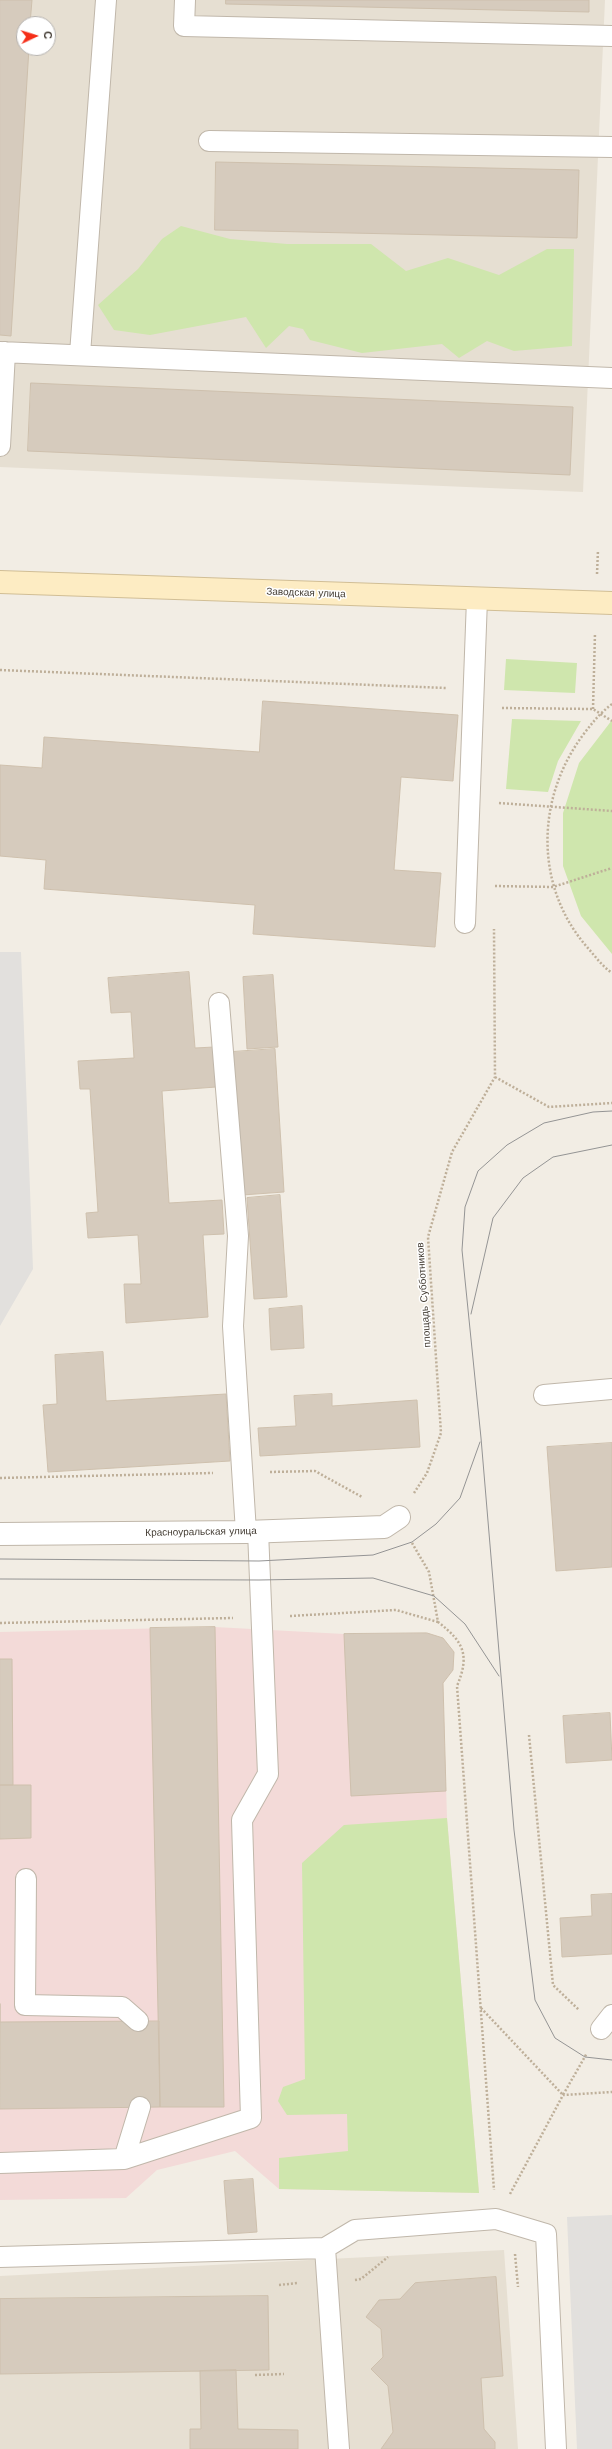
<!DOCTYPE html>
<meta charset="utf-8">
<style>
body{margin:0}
#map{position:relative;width:612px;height:2449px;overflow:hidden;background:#f2ede4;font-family:"Work Sans",sans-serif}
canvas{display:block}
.north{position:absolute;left:16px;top:16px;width:40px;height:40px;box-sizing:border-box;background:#fff;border:1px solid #b4b1ae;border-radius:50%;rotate:86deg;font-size:11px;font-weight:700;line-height:16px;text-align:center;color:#443d34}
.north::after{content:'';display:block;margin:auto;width:14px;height:18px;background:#f52e18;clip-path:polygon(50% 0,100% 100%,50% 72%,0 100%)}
</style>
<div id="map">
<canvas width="612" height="2449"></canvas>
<div class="north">С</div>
</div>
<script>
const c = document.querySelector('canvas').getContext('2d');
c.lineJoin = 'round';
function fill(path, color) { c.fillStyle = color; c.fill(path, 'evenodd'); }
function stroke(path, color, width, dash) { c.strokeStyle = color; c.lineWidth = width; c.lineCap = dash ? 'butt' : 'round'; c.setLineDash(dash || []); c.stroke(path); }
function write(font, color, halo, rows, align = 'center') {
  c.font = font + ' "Work Sans",sans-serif'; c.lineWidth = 3; c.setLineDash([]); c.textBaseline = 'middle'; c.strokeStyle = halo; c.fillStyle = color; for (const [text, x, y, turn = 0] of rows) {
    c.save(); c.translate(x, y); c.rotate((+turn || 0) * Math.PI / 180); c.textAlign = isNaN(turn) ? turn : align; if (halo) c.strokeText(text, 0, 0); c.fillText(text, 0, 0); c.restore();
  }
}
fill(new Path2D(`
 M0,0H605L583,492L0,467ZM24,24H48V48H24Z
 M504,2250L518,2449H0V2276Z`), '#e6dfd2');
fill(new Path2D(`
 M215,1627L344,1634L427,1633L443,1638L454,1652L453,1670L443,1683L447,1818L479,2193L279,2189L235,2151L157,2170L126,2198L0,2200V1632Z`), '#f3dad8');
fill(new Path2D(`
 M181,226L230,239L287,244H371L406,271L448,258L499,275L547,249H574L572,346L514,351L487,341L459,358L442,344L362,353L310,340L303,329L289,326L266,348L246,317L150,335L114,330L98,305L138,269L162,239Z
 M506,659L577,663L575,693L504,690Z
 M512,719L581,721L558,761L548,792L506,789Z
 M612,720V954L581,916L563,866V813L579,763Z
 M447,1818L479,2193L279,2189V2158L348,2151L347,2114L287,2115L278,2101L283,2087L305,2079L302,1863L344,1825Z`), '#cfe6ad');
fill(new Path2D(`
 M0,952H21L33,1269L0,1326Z
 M612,2215V2449H577L567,2217Z`), '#e2e0dd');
const building = new Path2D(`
 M0,0H32L30,24H24V48H29L11,336L0,335Z
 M226,0H589V12L226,4Z
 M216,162L579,170L577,238L215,230Z
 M31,383L573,407L570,475L28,451Z
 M263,701L458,715L453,781L401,777L394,870L441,873L435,947L253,934L255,905L44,889L46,860L0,856V765L42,768L44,737L259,752Z
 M189,972L195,1048L214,1047L216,1087L162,1091L169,1203L222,1200L224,1234L203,1235L208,1317L126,1323L124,1284H141L138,1235L88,1238L86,1213L98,1212L90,1089H80L78,1061L134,1058L131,1012L111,1013L108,978Z
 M273,975L278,1047L247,1049L243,977Z
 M275,1049L284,1192L242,1195L232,1052Z
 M280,1195L287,1297L254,1299L247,1198Z
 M302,1306L304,1348L271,1350L269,1309Z
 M103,1352L106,1401L226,1394L230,1461L48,1472L43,1405L57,1404L55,1355Z
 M332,1394V1406L417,1400L420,1447L260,1456L258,1428L296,1426L294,1396Z
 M612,1443V1567L556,1571L547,1447Z
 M215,1627L224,2107H160L150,1628Z
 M427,1633L443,1638L454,1652L453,1670L443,1683L446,1791L351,1796L344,1634Z
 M0,1659H12L13,1785H0Z
 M610,1713L612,1760L566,1763L563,1716Z
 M0,1785H31V1838L0,1839Z
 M612,1894V1954L562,1957L560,1918L592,1916L591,1895Z
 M0,2004V2022L159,2021L160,2107L0,2109Z
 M253,2179L257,2232L228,2234L224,2181Z
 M496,2277L503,2376L481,2378L484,2429L495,2442V2449H381L393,2432L388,2386L371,2369L383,2357L381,2329L366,2317L379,2300L400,2299L415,2283Z
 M268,2296L269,2370L0,2374V2299Z
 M236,2370L238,2429L298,2430V2449H190V2429H201L200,2371Z`);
fill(building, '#d6cbbd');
stroke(building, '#cec0ad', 1);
const lane = new Path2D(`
 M185,0L184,26L612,36
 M209,141L612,147
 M0,352L612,378
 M80,354L106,0
 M0,446L5,352
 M465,923L477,599
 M219,1003L238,1236L233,1326L246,1532
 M544,1395L612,1389
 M26,1879L25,2005L122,2007L138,2021
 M601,2029L612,2015
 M124,2159L140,2107
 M0,2163L124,2159L251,2118L242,1820L268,1774L258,1531
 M325,2248L339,2449
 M0,2257L325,2248L355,2230L496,2219L546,2234L556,2449`);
const street = new Path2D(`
 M0,1534L246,1532L384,1527L399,1517`);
const secondary = new Path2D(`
 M0,582L612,603`);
stroke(lane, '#c0b7aa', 22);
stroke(street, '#c0b7aa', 24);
stroke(secondary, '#d1be95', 24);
stroke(new Path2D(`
 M597,574L598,550
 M0,670L446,688
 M612,704C600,713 592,723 583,735C536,798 534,886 587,947C595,956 602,966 612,973
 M502,708L593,709L612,721
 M593,709L595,633
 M499,803L612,811
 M495,886L553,887L612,868
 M495,1077L549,1107L612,1103
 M270,1472L315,1471L362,1497
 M0,1478L213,1473
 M414,1493L427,1473L441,1433L428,1237L452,1152L495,1077L494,929
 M412,1543L429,1572L438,1622C464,1642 470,1655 457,1686L494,2190
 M290,1616L396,1610L438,1622
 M0,1623L233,1618
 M529,1735L553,1985L579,2010
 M481,2008L563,2095L587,2053
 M510,2194L563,2095L612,2092
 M515,2254L518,2287
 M355,2280L361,2279L388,2257
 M279,2285L298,2283
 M255,2375L284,2374`), '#beaf99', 2.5, [2, 2]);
stroke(lane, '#fff', 20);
stroke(street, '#fff', 22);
stroke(secondary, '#fdecc3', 22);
stroke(new Path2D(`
 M612,1111L593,1112L544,1123L507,1145L478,1171L465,1207L462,1250L481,1438L514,1830L535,2000L555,2038L585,2057L612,2060
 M471,1314L493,1218L523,1178L553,1157L612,1145
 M0,1559L259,1561L373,1555L412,1542L436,1524L460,1498L480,1442
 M0,1579L259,1580L373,1578L434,1596L465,1624L499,1676`), '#949494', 1);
write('10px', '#443d34', '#fff', [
 ["Заводская улица",306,593,2],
 ["площадь Субботников",424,1295,-94],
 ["Красноуральская улица",201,1532,-1]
]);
</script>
